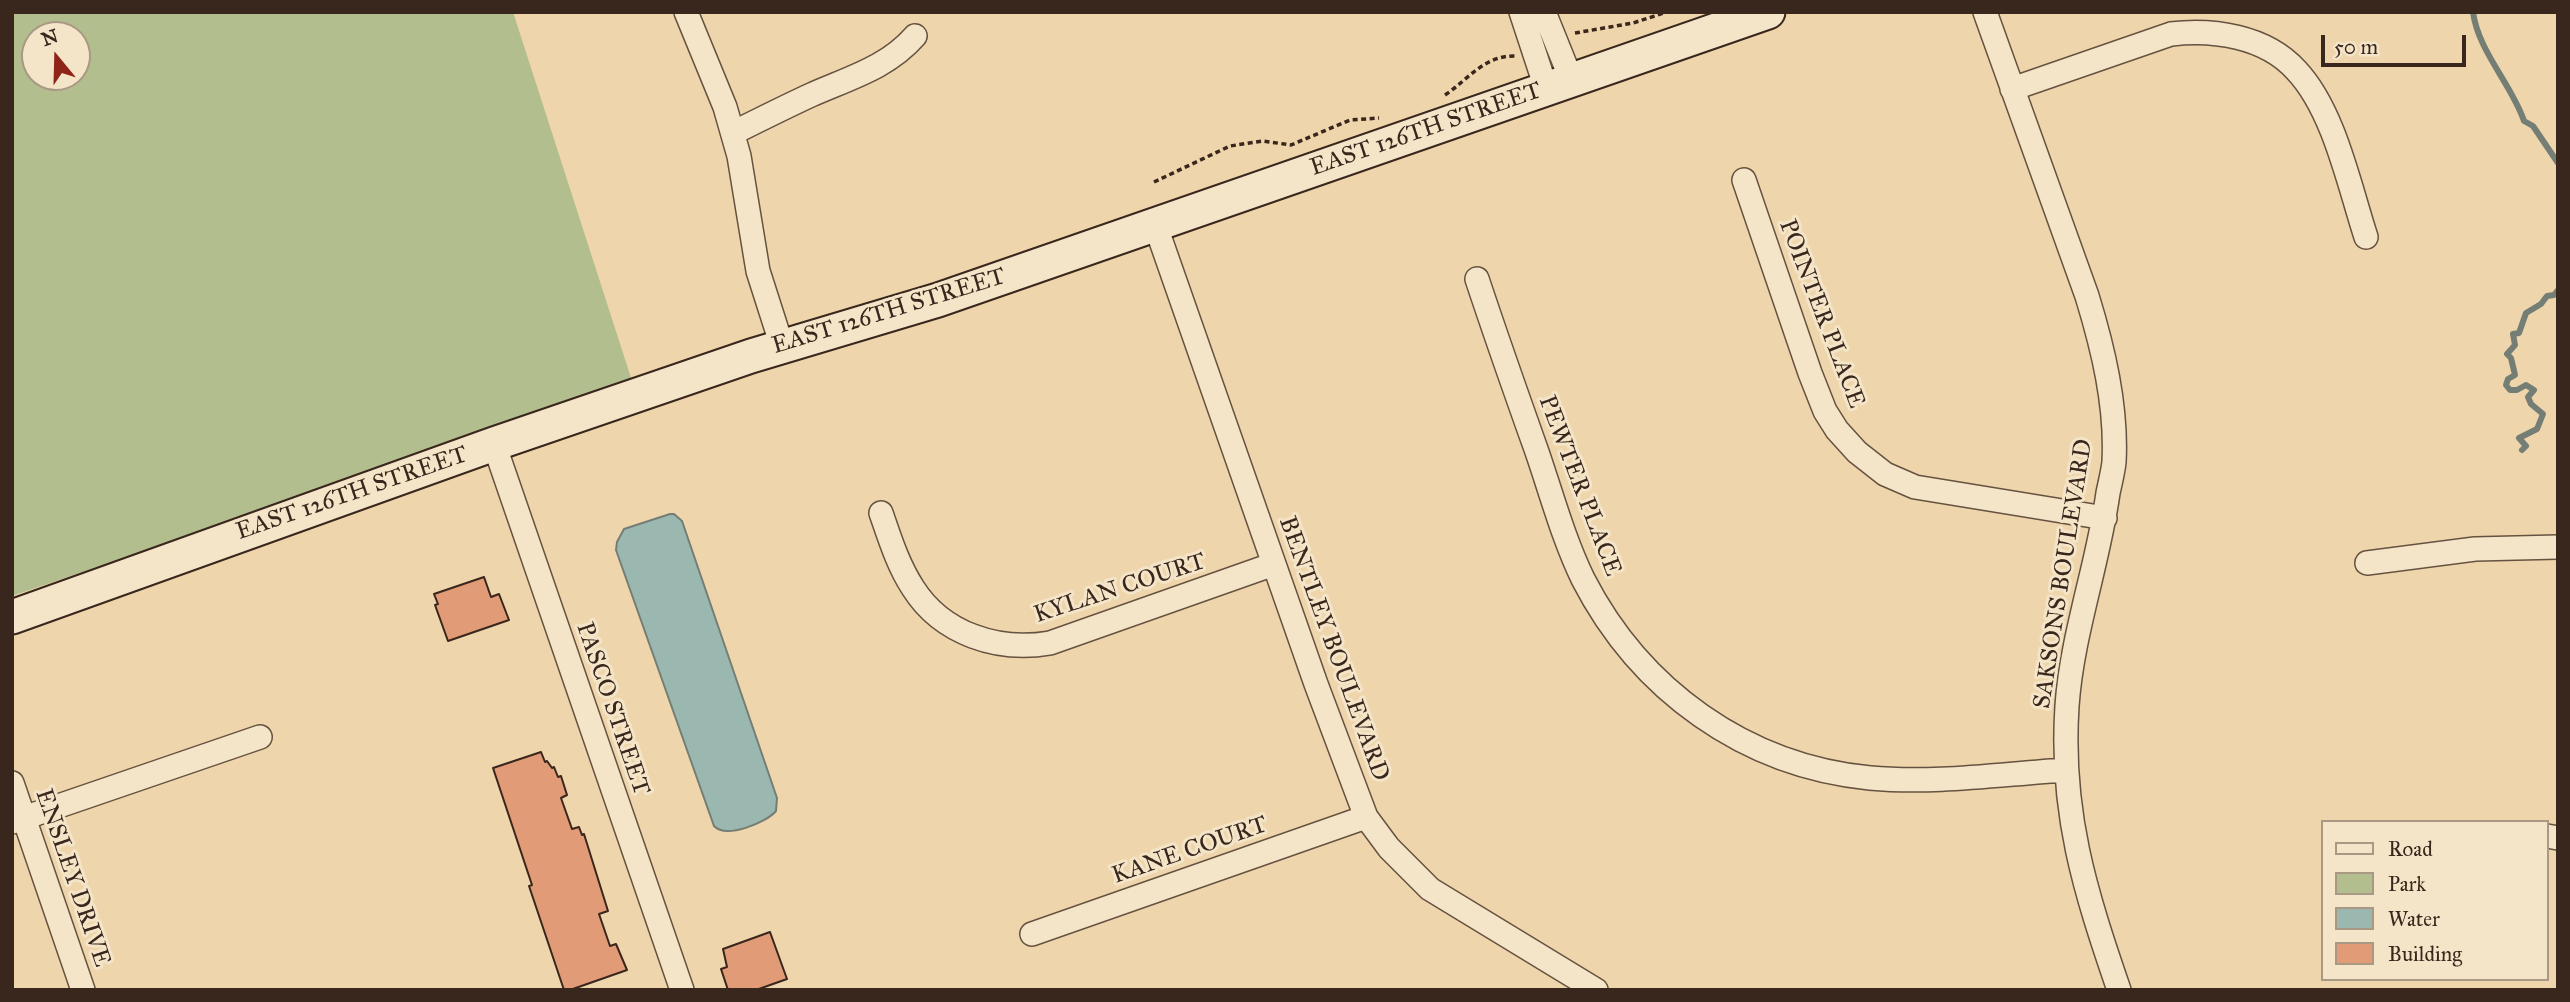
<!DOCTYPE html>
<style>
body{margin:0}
#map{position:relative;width:2570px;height:1002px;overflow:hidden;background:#eed5ab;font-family:"IM FELL Great Primer",serif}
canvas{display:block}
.frame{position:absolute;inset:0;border:14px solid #39261c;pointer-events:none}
.legend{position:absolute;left:2321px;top:820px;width:228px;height:161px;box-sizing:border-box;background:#f4e4c8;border:2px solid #a99883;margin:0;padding:9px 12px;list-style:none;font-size:21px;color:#39261c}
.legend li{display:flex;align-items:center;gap:14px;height:35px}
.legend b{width:35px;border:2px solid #a99883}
.north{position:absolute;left:21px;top:21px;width:70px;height:70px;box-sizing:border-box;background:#f4e4c8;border:2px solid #a99883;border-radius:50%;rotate:341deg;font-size:19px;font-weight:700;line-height:28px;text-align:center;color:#39261c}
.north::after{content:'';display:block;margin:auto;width:24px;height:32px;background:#8f2418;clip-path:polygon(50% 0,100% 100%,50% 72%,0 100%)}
.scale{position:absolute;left:2321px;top:35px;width:145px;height:32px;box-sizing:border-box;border:4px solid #39261c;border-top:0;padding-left:9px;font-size:21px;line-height:24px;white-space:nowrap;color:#39261c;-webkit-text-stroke:5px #f4e4c8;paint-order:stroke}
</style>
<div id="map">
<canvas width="2570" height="1002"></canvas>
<div class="frame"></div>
<ul class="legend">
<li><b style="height:9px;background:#f4e4c8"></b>Road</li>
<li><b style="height:19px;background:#b3be8e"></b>Park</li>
<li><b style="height:19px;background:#9bb8b0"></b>Water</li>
<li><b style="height:19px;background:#e19b77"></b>Building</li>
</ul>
<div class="north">N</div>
<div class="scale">50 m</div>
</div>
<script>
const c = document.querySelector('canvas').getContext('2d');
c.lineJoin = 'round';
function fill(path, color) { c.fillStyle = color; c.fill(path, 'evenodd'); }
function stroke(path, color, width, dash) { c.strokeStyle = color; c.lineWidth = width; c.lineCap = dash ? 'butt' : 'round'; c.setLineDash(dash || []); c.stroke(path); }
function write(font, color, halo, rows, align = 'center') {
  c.font = font + ' "IM FELL Great Primer",serif'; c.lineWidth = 6; c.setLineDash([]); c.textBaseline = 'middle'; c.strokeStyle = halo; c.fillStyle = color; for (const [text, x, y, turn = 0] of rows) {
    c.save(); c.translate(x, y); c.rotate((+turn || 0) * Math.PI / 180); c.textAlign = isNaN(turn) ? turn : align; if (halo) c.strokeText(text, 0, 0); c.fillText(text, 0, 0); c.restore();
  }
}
fill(new Path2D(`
 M12,12H513L633,384L12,596ZM35,35H77V77H35Z`), '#b3be8e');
const water = new Path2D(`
 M670,514H674L682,521L777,798L776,811C766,823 726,839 714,826L616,550L617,542L624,529Z`);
fill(water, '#9bb8b0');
stroke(water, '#747e75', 2);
stroke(new Path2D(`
 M2473,12C2478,51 2512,85 2524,121L2533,126L2558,163
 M2522,450L2526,446L2519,438L2537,429L2543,414L2531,404L2528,397L2534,390L2526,385L2517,390H2510L2506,385L2508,379L2515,375L2511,358L2507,354L2515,345L2513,334L2519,333L2526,313L2541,304L2547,296L2554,295L2558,290`), '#747e75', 6);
const building = new Path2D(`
 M484,577L491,597L499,594L509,620L448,641L435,605L438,604L434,594Z
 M541,752L545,762L547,761L552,768L554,767L558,777L561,776L567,795L561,798L572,829L579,827L582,835L584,834L608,911L599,914L610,946L616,944L627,970L570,990H564L529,886L532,885L493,768Z
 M770,932L787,979L756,990H728L721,969L727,967L723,949Z`);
fill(building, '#e19b77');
stroke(building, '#39261c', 2);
const minor = new Path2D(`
 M686,12L725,107L739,156L758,271L782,346
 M1521,12L1546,88
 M1544,12L1571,79
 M1985,12L2087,296C2103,348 2117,406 2114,462C2113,472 2110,483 2108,493C2098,565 2072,634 2067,706C2060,812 2085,891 2119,990
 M2012,89L2171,34C2213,29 2265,36 2296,70C2334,110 2349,185 2366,237
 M733,133C759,120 785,107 811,95C849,78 887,68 915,36
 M1744,180L1810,373L1825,411L1837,430L1857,452L1885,474L1915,487L2105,518
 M1155,224L1316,684L1366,817L1389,848L1430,889L1596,990
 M1477,279C1496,336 1516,393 1536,449C1551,492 1563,538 1583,579C1640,690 1745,766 1870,778C1935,784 2001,774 2066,770
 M494,444L682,990
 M881,513C890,539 898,565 913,588C942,634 998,652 1050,643L1274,564
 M2367,563L2475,549L2558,547
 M12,783L83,990
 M12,822L260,737
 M2547,836L2558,838
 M1032,934L1366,817`);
const secondary = new Path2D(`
 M12,617L494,444L751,356L938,300L1768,12`);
stroke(minor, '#665240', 26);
stroke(secondary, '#39261c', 37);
stroke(new Path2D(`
 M1575,33L1633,23L1667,12
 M1445,95C1469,79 1484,55 1516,56
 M1154,182L1230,146L1263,141L1291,145L1350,120L1379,118`), '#39261c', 3.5, [5, 3.5]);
stroke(minor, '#f4e4c8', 23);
stroke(secondary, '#f4e4c8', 33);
write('24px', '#39261c', '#f4e4c8', [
 ["EAST 126TH STREET",1426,130,-19],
 ["EAST 126TH STREET",889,312,-17],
 ["POINTER PLACE",1821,314,69],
 ["PEWTER PLACE",1579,486,69],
 ["EAST 126TH STREET",352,494,-19],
 ["SAKSONS BOULEVARD",2064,574,-81],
 ["KYLAN COURT",1120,589,-18],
 ["BENTLEY BOULEVARD",1333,649,70],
 ["PASCO STREET",612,709,71],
 ["KANE COURT",1190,851,-19],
 ["ENSLEY DRIVE",72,878,71]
]);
</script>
